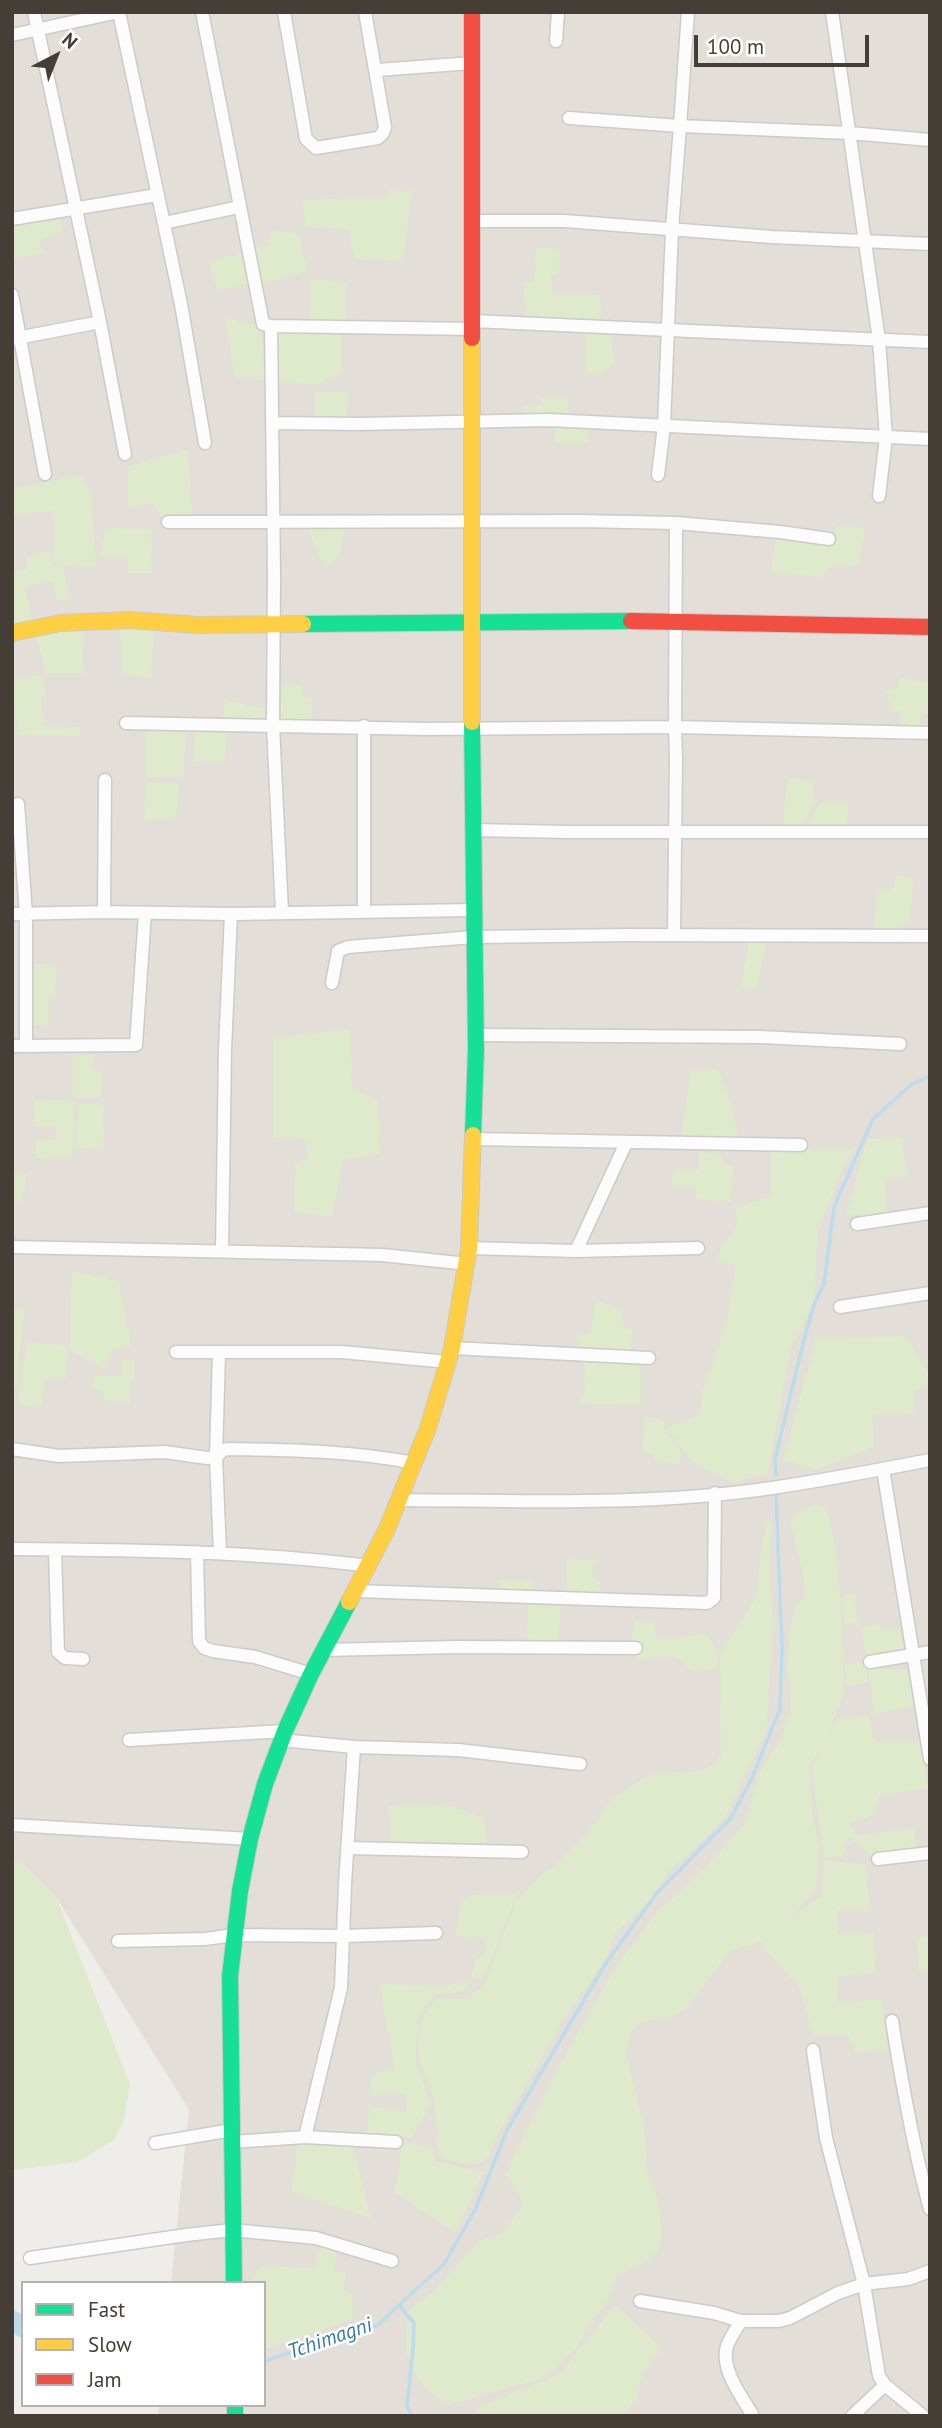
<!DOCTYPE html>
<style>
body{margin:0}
#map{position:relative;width:942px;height:2428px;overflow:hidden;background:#efedea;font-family:"PT Sans",sans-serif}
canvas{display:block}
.frame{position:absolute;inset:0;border:14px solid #453e36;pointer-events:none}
.legend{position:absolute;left:21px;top:2281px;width:245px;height:126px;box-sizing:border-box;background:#fff;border:2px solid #b5b2af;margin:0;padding:9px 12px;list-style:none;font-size:21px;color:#453e36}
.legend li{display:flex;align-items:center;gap:14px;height:35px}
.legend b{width:35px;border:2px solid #b5b2af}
.north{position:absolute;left:21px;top:21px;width:70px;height:70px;-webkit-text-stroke:5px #fff;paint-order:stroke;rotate:42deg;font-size:19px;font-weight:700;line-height:28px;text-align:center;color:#453e36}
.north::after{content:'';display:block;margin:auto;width:24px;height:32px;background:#453e36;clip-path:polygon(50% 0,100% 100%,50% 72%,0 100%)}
.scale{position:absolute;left:694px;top:35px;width:175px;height:32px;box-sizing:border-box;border:4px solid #453e36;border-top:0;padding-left:9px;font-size:21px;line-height:24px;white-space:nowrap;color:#453e36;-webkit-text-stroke:5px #fff;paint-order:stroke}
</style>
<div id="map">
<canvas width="942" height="2428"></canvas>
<div class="frame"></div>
<ul class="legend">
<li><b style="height:9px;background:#16e098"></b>Fast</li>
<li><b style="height:9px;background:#ffcf43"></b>Slow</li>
<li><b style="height:9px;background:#f24e42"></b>Jam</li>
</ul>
<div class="north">N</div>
<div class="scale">100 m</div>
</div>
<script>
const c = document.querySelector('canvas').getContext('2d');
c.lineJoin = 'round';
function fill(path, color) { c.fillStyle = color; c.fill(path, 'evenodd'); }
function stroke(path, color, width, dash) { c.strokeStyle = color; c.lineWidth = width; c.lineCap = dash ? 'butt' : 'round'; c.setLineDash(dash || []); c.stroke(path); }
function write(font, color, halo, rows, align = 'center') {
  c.font = font + ' "PT Sans",sans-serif'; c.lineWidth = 5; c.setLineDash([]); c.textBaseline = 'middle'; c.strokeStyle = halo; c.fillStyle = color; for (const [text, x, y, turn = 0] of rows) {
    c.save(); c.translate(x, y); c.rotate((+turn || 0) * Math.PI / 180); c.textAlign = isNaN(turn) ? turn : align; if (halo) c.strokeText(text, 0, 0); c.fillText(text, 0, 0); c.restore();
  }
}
fill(new Path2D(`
 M12,12H930V2416H158L159,2405H264V2283H171L189,2110L56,1897L20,1861L12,1862Z`), '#e3ded7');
fill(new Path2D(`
 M391,190L412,191L403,261L355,259L348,229L305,227L303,200L385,197Z
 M60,216L63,232L40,239L43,254L12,258V223Z
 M271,231L299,233L307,271L258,285L251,248L267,246Z
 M536,247L559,249V274L551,277L553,293L601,295L600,324L525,318L523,282L534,281Z
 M245,252L252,283L217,291L209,262Z
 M310,279L346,282V324L310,322Z
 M225,318L260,326L267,380L235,377Z
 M277,332L341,335V374L316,385L279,381Z
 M610,332L615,365L597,375L586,374L585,333Z
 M315,392H347L348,421L315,420Z
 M542,398H569V419H525L524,405H541Z
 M555,425H588V443H555Z
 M188,449L192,517L162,518L152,503L128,508V466Z
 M81,475L91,494L96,568L54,564L53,511L14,514L12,489Z
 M836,525L866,527L858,565L831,567L824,577L770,573L776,539L830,543Z
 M306,527H345L340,555L325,568Z
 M106,528L151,529L152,573H128V559L99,557Z
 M50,551L53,567L63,566L69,599L56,601L52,581L26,586L33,625L12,629V565L14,572L28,569L25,556Z
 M120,625L155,627L151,678L123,675Z
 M83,627L84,673H46L35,632Z
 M41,675L46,694L41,698L44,726L80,727L82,736L19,735L12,693V679Z
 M900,678L930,683V714L922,715L919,727L901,730V711L892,712L886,690L898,688Z
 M302,685L303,696L312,698V723L277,722L278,686Z
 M224,699L252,707L264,708L270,721L223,722Z
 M195,731L227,732L224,763L194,762Z
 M146,732H187L183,778L145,777Z
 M788,778L813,781L814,803L801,830L782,828Z
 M146,782L180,784L176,819L144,821Z
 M820,802L847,803L848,831L806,830Z
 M896,875L913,878L910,922L903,924L900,933L873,931L878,890L893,889Z
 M749,940L766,943L757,990L740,987Z
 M28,964L57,965L55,998L49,999V1026L28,1024Z
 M350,1029L352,1088L378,1102L380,1154L343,1160L332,1217L294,1212L295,1165L308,1159L305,1139L274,1138V1038Z
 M73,1055H94L93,1069L102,1071L101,1098H73Z
 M718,1069L732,1103L738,1141L681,1140L690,1071Z
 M34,1100L75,1101L72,1158L35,1159L36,1140H55L56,1127H35Z
 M79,1102L104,1105L103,1149L75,1148Z
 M902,1138L909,1177L884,1180L888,1215H846L867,1139Z
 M771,1149L851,1150L818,1230L814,1304L791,1348L768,1474L732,1483L692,1462L666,1428L698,1415L703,1390L726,1322L736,1265L716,1261L720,1248L736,1229L737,1207L771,1196Z
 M699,1152L721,1154L722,1164L734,1165L731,1202L696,1199L695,1187L672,1185L674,1170H699Z
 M12,1172L27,1174L22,1201H12Z
 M71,1271L119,1281L131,1345L112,1350L104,1369L70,1350Z
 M596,1300L621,1310L624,1329L634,1328L630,1350L580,1349L576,1336L590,1333Z
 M12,1308H24L17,1386H12Z
 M905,1336L930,1374V1385L914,1390L915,1413L873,1415L874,1447L817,1470L783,1460L816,1338Z
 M26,1343L68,1345L66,1378L44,1380L42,1407L18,1405Z
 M584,1359L641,1361V1405L579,1404L585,1386Z
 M122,1360H134V1382L130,1383V1403L104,1401L102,1390L94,1389V1376H121Z
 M645,1415L664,1421L665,1430L681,1452L679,1464L658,1462L651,1454L642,1453Z
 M816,1504L827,1509L835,1546L842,1616L844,1691L829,1734L837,1719L870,1715L875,1742L919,1741L928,1788L880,1795L873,1815L849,1823L859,1836L916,1827L915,1851L868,1854L849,1837L843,1857H824L812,1769L823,1745L809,1767L813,1819L820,1849L816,1888L788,1922L821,1895L824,1860L866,1865L870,1910H837L838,1934L874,1933L876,1972L838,1977L837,2003L882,1999L888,2050L856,2053L848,2036H813L800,1988L761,1946L777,1932L766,1941L732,1950L687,2007L674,2016L643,2021L631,2032L626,2054L644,2126L647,2169L658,2200L662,2233L658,2249L650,2260L617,2276L605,2306L591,2322L577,2348L544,2378L448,2405C429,2395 408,2372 406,2349C405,2337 408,2322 409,2310L434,2291L479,2241L500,2234L522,2207L519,2194L505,2175L557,2070L614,1969L661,1906L672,1899L708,1865L745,1823L760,1771L779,1743L791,1708L787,1668L789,1631L795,1606L805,1598L803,1574L791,1523L794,1513Z
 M771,1519L770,1575L773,1623L767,1729L725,1818L688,1855L671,1869L649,1901L614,1935L607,1958L566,2016L492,2145L489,2157L480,2163L469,2164L445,2160L438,2152L434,2098L419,2060L418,2043L423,2017L437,1998L463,1999L484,1986L515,1903L538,1877L556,1865L584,1837L613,1798L650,1774L702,1771L712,1765L721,1754L720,1654L755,1599L765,1526Z
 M566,1559L597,1560V1564L593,1568V1577L600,1581V1598L567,1597Z
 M499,1580H533V1597L497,1595Z
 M854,1593L859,1623L844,1624L843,1595Z
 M528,1601L562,1602L558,1647L527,1646Z
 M634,1620L655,1622L657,1639L707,1634L717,1651L718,1668L694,1671L674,1656L636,1661L638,1644H632Z
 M880,1624L881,1630L900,1629L904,1654L867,1660L862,1627Z
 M865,1662L868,1682L846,1686L845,1663Z
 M868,1668L910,1670L913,1706L874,1714Z
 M448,1805L483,1817L487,1839L485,1848L390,1846L389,1806Z
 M20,1861L56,1897L130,2084L124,2120L114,2140L77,2162L12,2170V1862Z
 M518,1893L483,1980L471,1977L476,1958L484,1955L485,1938L456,1936L461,1901L472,1895Z
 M930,1936V1970L919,1972L915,1937Z
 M466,1980L470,1990L434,1995L419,2017L415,2061L431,2103L412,2138L366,2137L370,2106L406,2112V2094H369L373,2073L394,2070L380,1984L447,1986Z
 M298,2141L353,2145L371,2218L291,2192Z
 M403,2143L433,2147L435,2161L484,2172L455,2233L394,2192Z
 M320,2246L336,2251L334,2271L346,2272L344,2291L353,2294V2319L264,2350V2283H253L252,2277L261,2266L314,2268Z
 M615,2304L662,2348L642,2374L637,2400L622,2416H470L483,2405L560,2374Z`), '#dfe9cb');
stroke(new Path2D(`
 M776,1475L775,1459L802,1348L814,1304L824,1284L834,1207L873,1119L911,1085L930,1076
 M399,2305L444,2264L475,2210L507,2130L606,1963L657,1893L731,1818L752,1778L780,1709L782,1647L776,1494
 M264,2361L378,2325L399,2305L414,2323L413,2349L407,2406L412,2416`), '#bcdceb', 3.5);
stroke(new Path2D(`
 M12,2321L23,2327`), '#bcdceb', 21);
const street = new Path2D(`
 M34,12L100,322L125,454
 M119,12L181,304L205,443
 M202,12L263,324L271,326L473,329
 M284,12L306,139L316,148L378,138L383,133L385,127L365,12
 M688,12L680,126L850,133L930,140
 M832,12L879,340L886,437L879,496
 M12,35L119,12
 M556,41L558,12
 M377,70L472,63
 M569,118L680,126L672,229L664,426L658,475
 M12,219L157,195
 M471,221H565L772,237L930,244
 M164,223L239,207
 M12,295L45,474
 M473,321L930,342
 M271,326L274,575L273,726L282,912
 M12,339L100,322
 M272,423L359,424L549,420L930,439
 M168,522L580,521L676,523L780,532L829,539
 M126,723L426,729L675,727L930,733
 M364,726V911
 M18,804L26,914V1045
 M474,830L567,832H930
 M104,912L105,780
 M12,914L104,912L231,914L474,910
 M674,935L676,758L675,727L676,523
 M332,983L338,951L348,947L474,937L629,935L930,936
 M475,1035L761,1037L900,1044
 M12,1046L136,1045L145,913
 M474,1139L801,1145
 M857,1224L930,1213
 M12,1247L382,1255L468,1264
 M469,1248L576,1251L698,1248
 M222,1251L225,1049L231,914
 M576,1251L626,1143
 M840,1307L930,1293
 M452,1348L649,1358
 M176,1352H342L448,1362
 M219,1353L216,1457L220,1553
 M12,1449L59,1456L165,1452L207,1458L216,1457L223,1450L229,1449C292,1450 353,1451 415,1463
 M883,1469L930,1759
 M400,1500C524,1501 650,1506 772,1488C825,1480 878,1470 930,1460
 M12,1549C131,1550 251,1551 369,1566
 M55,1550L58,1652L65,1658L83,1659
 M197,1552L199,1641L204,1648L213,1651L255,1657L311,1674
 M356,1591L707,1603L714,1598L715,1493
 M324,1650L456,1647L636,1648
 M870,1662L930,1652
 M129,1740L285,1731
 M281,1740L354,1747L458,1750L580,1764
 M12,1825L250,1839
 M347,1848L522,1852
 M878,1859L930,1853
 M118,1941L205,1939L234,1935L343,1936L436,1933
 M892,2021C902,2084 913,2147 930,2209
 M813,2050L826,2138L864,2284L879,2376L885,2385L923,2416
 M305,2137L341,1988L345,1884L354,1747
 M232,2142L305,2137L396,2142
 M155,2143L232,2130
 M30,2258L186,2235L232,2230L316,2238L392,2261
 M640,2301L714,2313L741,2321H779L790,2318L838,2293L864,2284L908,2279L930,2271
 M741,2321C736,2329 730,2338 727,2346C720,2368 741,2396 752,2414
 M852,2416L885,2385`);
const fast = new Path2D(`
 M303,624L631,621
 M472,722L476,1049L473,1135
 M234,2283L230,1976L240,1891L250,1839L265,1784L285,1731L311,1674L349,1602
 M235,2405V2416`);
const slow = new Path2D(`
 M472,338V722
 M12,633L60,623L130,620L198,625L303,624
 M349,1602L386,1531L428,1428L452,1348L469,1248L473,1135`);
const jam = new Path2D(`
 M472,12V338
 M631,621L930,627`);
stroke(street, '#cdcbc7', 15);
stroke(fast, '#cec9c1', 18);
stroke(slow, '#cec9c1', 18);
stroke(jam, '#cec9c1', 18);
stroke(street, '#fdfcfc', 12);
stroke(fast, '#16e098', 16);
stroke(slow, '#ffcf43', 16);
stroke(jam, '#f24e42', 16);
write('italic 21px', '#337da3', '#fff', [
 ["Tchimagni",330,2339,-19]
]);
</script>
